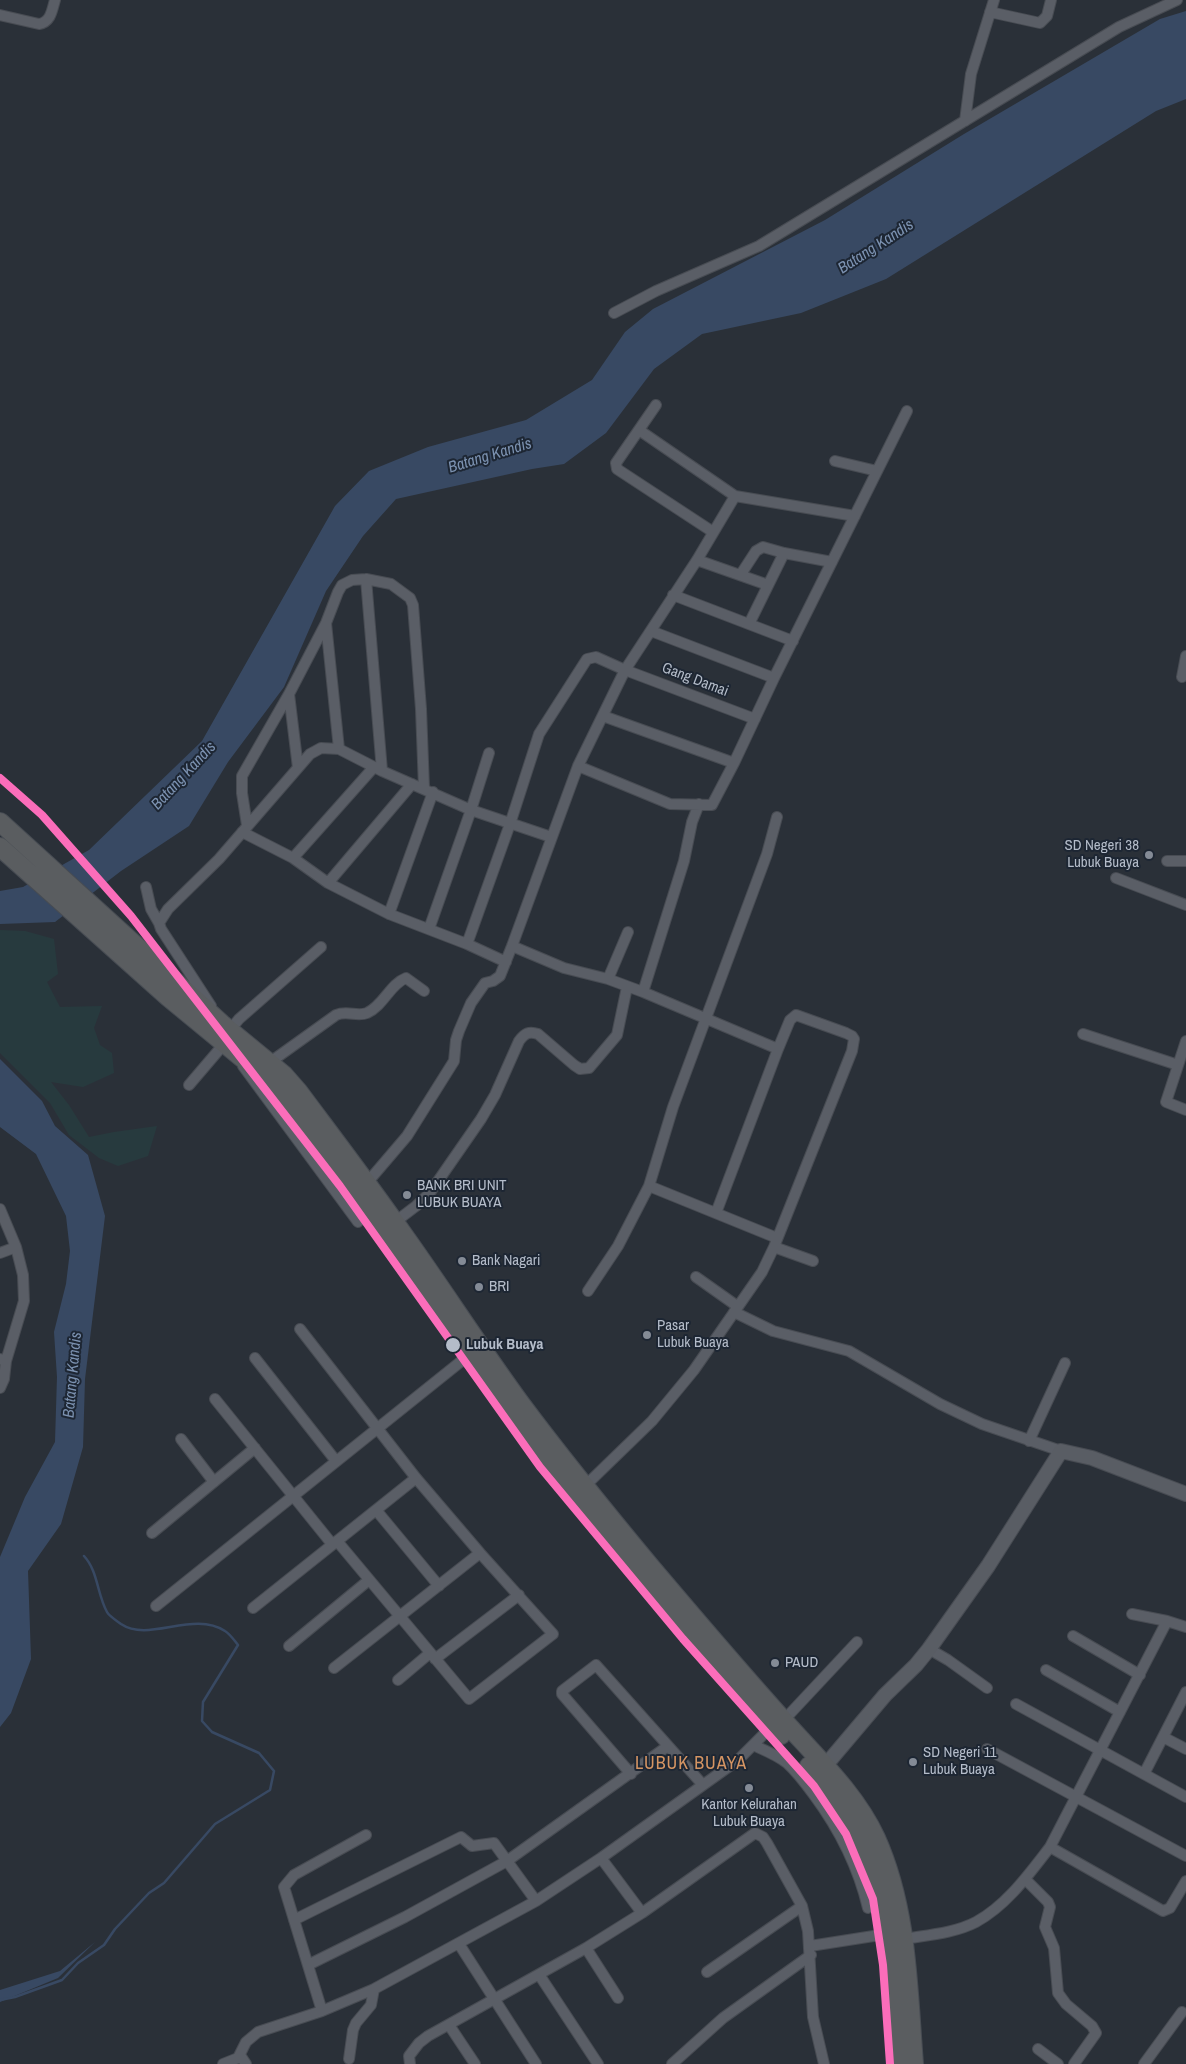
<!DOCTYPE html>
<style>
body{margin:0}
canvas{display:block;background:#2a3038}
</style>
<canvas width="1186" height="2064"></canvas>
<script>
const c = document.querySelector('canvas').getContext('2d');
c.lineJoin = 'round';
function fill(path, color) { c.fillStyle = color; c.fill(path, 'evenodd'); }
function stroke(path, color, width, dash) { c.strokeStyle = color; c.lineWidth = width; c.lineCap = dash ? 'butt' : 'round'; c.setLineDash(dash || []); c.stroke(path); }
function write(font, color, halo, rows, align = 'center') {
  c.font = font + ' "Archivo Narrow",sans-serif'; c.lineWidth = 4; c.setLineDash([]); c.textBaseline = 'middle'; c.strokeStyle = halo; c.fillStyle = color; for (const [text, x, y, turn = 0] of rows) {
    c.save(); c.translate(x, y); c.rotate((+turn || 0) * Math.PI / 180); c.textAlign = isNaN(turn) ? turn : align; if (halo) c.strokeText(text, 0, 0); c.fillText(text, 0, 0); c.restore();
  }
}
fill(new Path2D(`
 M0,930L25,931L54,939L58,974L47,982L60,1007L102,1006L94,1028L100,1045L112,1053L114,1073L83,1087L51,1082L69,1105L89,1137L114,1132L157,1126L148,1156L118,1166L99,1158L69,1135L50,1103L0,1053Z`), '#273a3e');
fill(new Path2D(`
 M1186,11V99L1156,111L886,279L801,313L702,334L654,369L606,433L564,464L532,469L396,499L363,536L326,591L284,687L228,762L189,826L121,871L55,922L0,924V891L23,887L89,850L202,741L335,506L369,471L428,447L526,420L592,380L625,332L653,309L825,220L964,134L1160,19Z
 M0,1059L42,1101L55,1126L88,1155L105,1216L85,1379L83,1447L61,1524L28,1571L31,1659L11,1713L0,1727V1557L25,1497L55,1442L57,1377L54,1332L66,1284L70,1251L66,1216L36,1154L0,1127Z
 M95,1942L58,1978L0,2002V1990L60,1971Z`), '#384963');
stroke(new Path2D(`
 M0,2000L15,1997L62,1980L78,1963L104,1945L115,1929L149,1893L164,1883L215,1824L270,1790L274,1771L259,1753L212,1732L202,1721L203,1702L238,1645C234,1640 230,1634 225,1631C193,1610 149,1643 121,1624C117,1621 109,1616 107,1612C97,1594 98,1571 84,1556`), '#384963', 2.5);
const street = new Path2D(`
 M990,12L1040,23L1047,16L1051,0
 M0,15L39,24C51,22 52,10 55,0
 M965,121L971,74L994,0
 M614,313L656,291L759,246L1119,27L1177,0
 M656,405L616,463L617,469L713,532
 M639,430L735,496
 M835,461L877,471
 M697,560L768,585
 M741,574L756,551L763,547L784,553L832,562
 M366,579L382,771
 M673,595L793,641
 M326,623L339,749
 M749,624L784,553
 M651,631L774,678
 M1182,677L1186,656
 M603,716L734,763
 M578,766L670,804L712,805L734,763L774,678L907,411
 M298,768L289,694L326,623L338,592L342,585L352,580L366,579L391,584L410,598L413,605L421,709L424,788
 M247,825L242,793V776L289,694
 M242,832L293,858L328,883L389,914L467,944L506,962
 M293,858L374,767
 M1167,861H1186
 M1116,878L1186,905
 M328,883L412,784
 M146,887L151,909L159,923
 M389,914L433,792
 M429,929L471,810L489,753
 M467,944L510,824L539,734L587,659L596,657L625,670L755,719
 M512,946L564,968L608,979L643,992L778,1049L790,1020L796,1015L846,1033L852,1036L854,1039L852,1051L774,1247L762,1272L694,1370L652,1421L585,1486
 M608,979L628,932
 M643,992L684,861L692,822L699,804
 M211,1006L161,929L159,923L168,909L219,859L310,754L321,748L339,749L382,771L471,810L551,837
 M1083,1034L1178,1065
 M1186,1041L1166,1102L1186,1110
 M269,1063L336,1015C347,1010 357,1017 367,1013C384,1005 390,984 406,978L424,991
 M243,1066L358,1222
 M189,1085L224,1044L230,1030L239,1019L321,947
 M366,1184L407,1136L454,1061L456,1040L459,1031L471,1003L485,983L493,981L500,976L512,946L578,766L625,670L697,560L735,496L855,516
 M649,1186L777,1238
 M0,1209L16,1247L0,1253
 M716,1213L778,1049
 M395,1222L416,1206L429,1194L481,1119L495,1095L519,1041C525,1033 529,1031 538,1034L574,1065L580,1069L589,1068L617,1035L627,987
 M774,1247L813,1261
 M696,1277L737,1306
 M588,1291L618,1246L649,1186L673,1107L767,854L777,817
 M734,1312L773,1331L849,1351L940,1404L982,1424L1061,1451
 M300,1329L416,1478L480,1553L553,1634L469,1699L337,1541
 M255,1358L336,1461
 M0,1359L6,1361L24,1301L23,1275L16,1247
 M0,1388L4,1379L6,1361
 M215,1399L332,1544
 M181,1439L214,1482
 M1029,1441L1065,1363
 M376,1510L439,1586
 M152,1533L255,1448
 M156,1606L469,1355
 M253,1608L416,1478
 M1132,1614L1167,1621
 M1073,1636L1140,1675
 M289,1646L369,1580
 M929,1649L948,1660L987,1688
 M435,1659L519,1595
 M334,1668L480,1553
 M1046,1670L1120,1712
 M398,1680L430,1653
 M1016,1704L1186,1797
 M784,1720L857,1642
 M1163,1737L1186,1749
 M753,1745C764,1750 777,1755 787,1763C797,1772 806,1784 814,1795C840,1830 858,1866 868,1908
 M987,1749L1186,1856
 M631,1774L562,1694V1691L596,1665L703,1785
 M1144,1774L1186,1692
 M1050,1847L1163,1911L1170,1908L1186,1881
 M601,1858L642,1913
 M1025,1879L1048,1902L1050,1907L1045,1927L1054,1948L1058,1993L1066,2004L1092,2026L1096,2033L1074,2064
 M294,1920L461,1837L472,1846L494,1843L536,1901
 M904,1939C928,1935 955,1933 976,1922C1007,1905 1029,1874 1050,1847L1167,1621L1186,1627
 M459,1944L536,2064
 M810,1946L880,1935H890
 M586,1948L618,1998
 M308,1965L405,1917L507,1861L668,1746
 M707,1972L802,1906
 M540,1976L598,2064
 M322,2011L284,1887L294,1875L366,1835
 M449,2025L475,2064
 M1038,2049L1058,2064
 M240,2055L246,2064
 M349,2059L353,2030L356,2023L371,2005L374,1989
 M223,2064L238,2058L246,2042L258,2032L322,2011L374,1989L536,1901L601,1858L738,1760L772,1726
 M410,2064L409,2056L419,2043L428,2036L586,1948L642,1913L755,1833L763,1837L767,1843L802,1906L808,1931L813,2017L824,2064
 M672,2064L723,2018L811,1955
 M1144,2064L1182,2012`);
const secondary = new Path2D(`
 M825,1766L885,1695L916,1665L929,1649L988,1566L1061,1451L1092,1458L1186,1494`);
const highway = new Path2D(`
 M0,822L222,1024L284,1075L298,1091C333,1138 369,1185 403,1234C443,1290 480,1348 521,1404C562,1459 606,1513 650,1566C694,1618 739,1671 785,1722C818,1759 855,1793 876,1838C908,1909 908,1988 914,2064
 M0,847L168,997L281,1090L389,1240L469,1355L574,1497L695,1641L781,1735
 M809,1766C851,1813 881,1871 890,1935C896,1977 897,2021 900,2064`);
stroke(street, '#484c53', 12);
stroke(secondary, '#484c53', 16);
stroke(highway, '#474c53', 20);
stroke(street, '#5a5e66', 10);
stroke(secondary, '#595d64', 14);
stroke(highway, '#5a5d60', 18);
stroke(new Path2D(`
 M0,778L42,815L131,916L340,1186L540,1467L683,1639L814,1786L846,1834L873,1899L883,1965L890,2064`), '#fb6dba', 8);
for (const [x, y, r, color] of [
 [1149,855,5,"#848b96"],
 [407,1195,5,"#848b96"],
 [462,1261,5,"#848b96"],
 [479,1287,5,"#848b96"],
 [647,1335,5,"#848b96"],
 [453,1345,8,"#b4bcc9"],
 [775,1663,5,"#848b96"],
 [913,1762,5,"#848b96"],
 [749,1788,5,"#848b96"]
]) { const dot = new Path2D(); dot.arc(x, y, r, 0, 2 * Math.PI); c.fillStyle = color; c.fill(dot); stroke(dot, '#1d2633', 2); }
write('15px', '#b4bcc9', '#1d2633', [
 ["Gang Damai",695,680,21]
]);
write('15px', '#b4bcc9', '#1d2633', [
 ["SD Negeri 38",1139,846,"right"],
 ["Lubuk Buaya",1139,863,"right"],
 ["BANK BRI UNIT",417,1186],
 ["LUBUK BUAYA",417,1203],
 ["Bank Nagari",472,1261],
 ["BRI",489,1287],
 ["Pasar",657,1326],
 ["Lubuk Buaya",657,1343],
 ["PAUD",785,1663],
 ["SD Negeri 11",923,1753],
 ["Lubuk Buaya",923,1770],
 ["Kantor Kelurahan",749,1805,"center"],
 ["Lubuk Buaya",749,1822,"center"]
], 'left');
write('bold 15px', '#b4bcc9', '#1d2633', [
 ["Lubuk Buaya",466,1345]
], 'left');
write('italic 16px', '#7c92b1', '#1d2633', [
 ["Batang Kandis",876,247,-33],
 ["Batang Kandis",490,456,-17],
 ["Batang Kandis",184,776,-47],
 ["Batang Kandis",73,1375,-85]
]);
c.letterSpacing = '1px';
write('18px', '#d59563', '#1d2633', [
 ["LUBUK BUAYA",691,1764]
]);
c.letterSpacing = '0px';
</script>
